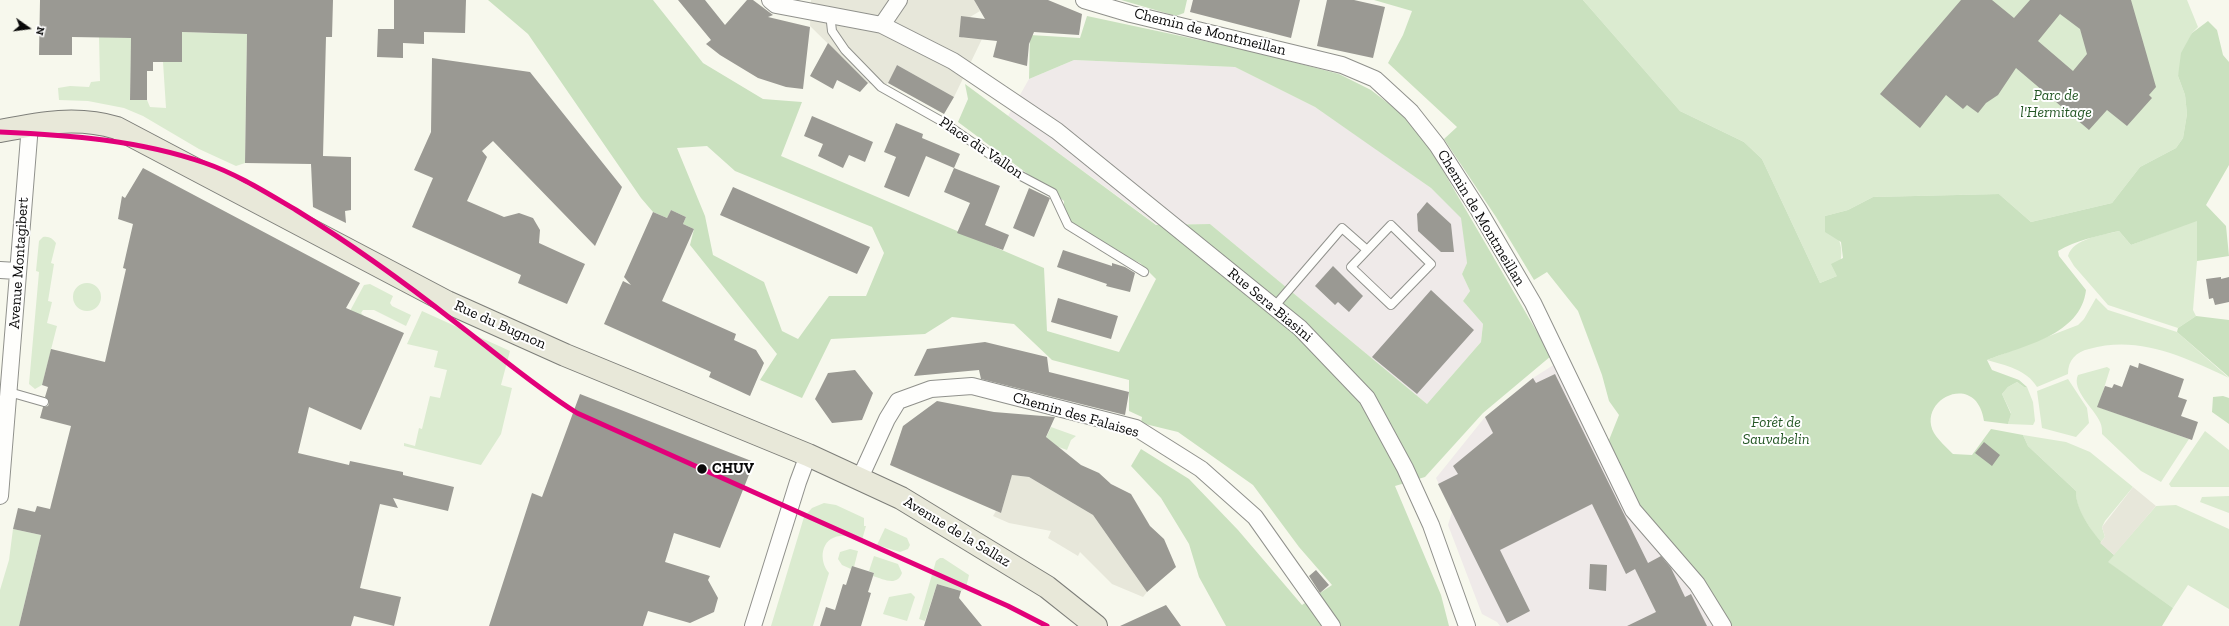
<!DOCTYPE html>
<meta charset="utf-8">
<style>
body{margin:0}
#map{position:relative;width:2229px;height:626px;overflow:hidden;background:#f7f8ed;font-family:"Zilla Slab",serif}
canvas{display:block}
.north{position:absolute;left:8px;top:8px;width:40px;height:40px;-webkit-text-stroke:3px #fff;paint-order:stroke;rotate:104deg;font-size:11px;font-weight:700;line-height:16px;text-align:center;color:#090909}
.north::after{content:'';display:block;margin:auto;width:14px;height:18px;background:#090909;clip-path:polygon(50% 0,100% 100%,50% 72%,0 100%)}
</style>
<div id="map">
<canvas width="2229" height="626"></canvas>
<div class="north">N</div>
</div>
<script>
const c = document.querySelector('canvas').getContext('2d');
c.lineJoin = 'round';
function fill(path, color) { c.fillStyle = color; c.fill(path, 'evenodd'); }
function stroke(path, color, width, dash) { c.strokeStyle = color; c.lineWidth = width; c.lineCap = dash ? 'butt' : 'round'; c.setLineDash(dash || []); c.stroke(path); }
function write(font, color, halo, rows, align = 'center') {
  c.font = font + ' "Zilla Slab",serif'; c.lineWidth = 4; c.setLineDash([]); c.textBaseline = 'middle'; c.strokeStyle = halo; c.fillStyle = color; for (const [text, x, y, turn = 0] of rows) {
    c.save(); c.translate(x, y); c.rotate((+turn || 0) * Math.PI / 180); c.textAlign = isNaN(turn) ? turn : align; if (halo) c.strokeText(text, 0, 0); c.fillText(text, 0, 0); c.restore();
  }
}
fill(new Path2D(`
 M1074,60L1235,67L1315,107L1372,146L1431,188L1462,218L1467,263L1462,274L1470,291L1463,301L1483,324L1481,342L1427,404L1210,224L1157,225L1008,116L1029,79Z
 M1555,364L1692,585L1715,626H1500L1497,622L1482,614L1448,525L1452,512L1436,478L1485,417L1533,378Z`), '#efeae9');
fill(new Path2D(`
 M1583,0H2187L2198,27L2192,33L2178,76L2185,95L2187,114L2183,138L2176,148L2140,167L2112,203L2031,222L1999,194L1873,197L1848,210L1825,216C1841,241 1846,246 1837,276L1820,283L1762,159L1744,142L1680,111Z
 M182,32L247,34L245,163L236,166L199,149L143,116L124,108L88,101L59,100L58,88L70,86L89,87L91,82L100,81L99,37L138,38L131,42L130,100H147L150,107L166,108L163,62H182Z
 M2197,220V261L2193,310L2196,316L2178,328L2108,305L2074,266L2068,256C2073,238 2104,235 2119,231L2131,245Z
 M43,237C49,236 52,238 56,243L51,263L54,264L48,301L52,302L47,323L57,326L42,385L35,389L29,384L39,272L36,271L39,241Z
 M73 297a14 14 0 1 1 28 0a14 14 0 1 1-28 0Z
 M370,284L393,296L390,303L392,306L411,315L406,326L374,310H363L361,313L364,316L322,412L319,411L337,335L364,285Z
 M2096,298L2108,310L2177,332L2229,378C2184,357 2139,335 2089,349C2076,352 2068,360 2068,374L2037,387C2027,370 2005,365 1987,360L2078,325L2084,319Z
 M422,311L510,351L501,385L512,388L501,434L481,465L404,446V443L415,446L419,428L422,429L430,396L440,398L447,370L434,367L438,351L407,344Z
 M2107,367L2110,369L2098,407L2189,439L2161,482L2141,471L2102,434C2102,430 2102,426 2100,422C2094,408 2071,390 2078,375Z
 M2068,379L2087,408L2089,423L2076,437L2042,428L2037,391Z
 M2017,382L2024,387H2027L2033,402L2035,421L2033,425L2008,424L2011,413L2002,394L2008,387Z
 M1051,427L1076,436L1071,440L1067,450L1044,442Z
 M2205,431L2229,450V487H2171L2169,484Z
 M2023,435L2066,442L2090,452L2133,487L2105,521L2102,527L2105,537L2100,543C2091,528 2075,510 2076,491L2028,446Z
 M2229,496V513L2200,502L2202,497Z
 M824,503L836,505L864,518V526H866L862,540C854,538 847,535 840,536C821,538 818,560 829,573L813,626H771L804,517L812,508Z
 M2176,505L2229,529V609L2188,585L2173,608L2107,562L2156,506Z
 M885,528L907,538L910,545L908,549L900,552L877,545Z
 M13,529L41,535L19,626H0V590L9,560Z
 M850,549L858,551L854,567L852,566L851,569L842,565L838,559L840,552Z
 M874,556L898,564L902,573C897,587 883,579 873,576L874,573L869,571Z
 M940,558H943L969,575L966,588L961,591L937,584L925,621L919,619L936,561Z
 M911,593L915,597L907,621L883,614L889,597Z`), '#dbebd0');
fill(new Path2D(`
 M488,0H653L703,63L763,99L802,102L781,156L1044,268L1047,331L1119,352L1156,279L1140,263L1064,227V201L958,122L968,99L965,84L1156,225L1210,224L1427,404L1481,342L1483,324L1463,301L1470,291L1462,274L1467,263L1461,218L1431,188L1315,107L1235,67L1074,60L1029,79L1030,35L1080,38L1087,16L1251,51L1339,74L1371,90L1402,114L1431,150L1551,356L1483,413L1425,477L1395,486L1441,595L1449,626H1226L1199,577L1189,544L1161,498L1131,466L1141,449L1189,479L1238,530L1302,605L1332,585L1299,547L1253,485L1178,432L1141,423L1142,417L1129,411V380L1052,360L1014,324L952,317L925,334L831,339L802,398L760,380L777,354L690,245L694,229L683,224L686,217L671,210L667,218L653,212L641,198L528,34ZM707,146L735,171L872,227L884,253L866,296H829L798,339L782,331L764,282L713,255L705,216L677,148Z
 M1121,0H1187L1184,13L1176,16Z
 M1374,0H1583L1680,111L1744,142L1762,159L1820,283L1837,276L1831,264L1843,258L1841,242L1825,232V216L1848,210L1873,197L1999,194L2031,222L2112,203L2140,167L2176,148L2183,138L2187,114L2185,95L2178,76L2181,53L2192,33L2208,21L2217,30L2223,55L2229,62V165L2206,205L2226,226L2229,256L2197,261V221L2131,245L2119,231C2098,236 2076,240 2058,251L2059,256L2086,290C2081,335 2023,346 1987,360L1992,370L2019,380L2027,387H2024L2017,382L2008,387L2002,394L2011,414L2008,424L1984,421C1977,370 1916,399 1934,433C1939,441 1947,448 1953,454L1972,455L1991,429L2023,435L2028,446L2076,491C2075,512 2099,542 2114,555L2108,562L2173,608L2162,626H1715L1641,514L1609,440L1619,415L1609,401L1602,375L1578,311L1547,272L1534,280L1496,217L1444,139L1457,127L1388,63L1403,35L1412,11Z
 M2196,316L2229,320V377L2177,332L2178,328Z
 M2223,396L2229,398V424L2212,412L2213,397Z`), '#cae1bf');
fill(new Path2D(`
 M811,0H974L980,11L970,17L960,34L963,38L982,39L954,97L897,65L888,83L881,87L868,83L810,26Z
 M1012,475L1029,477L1093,515L1147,592L1143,597L1112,584L1080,552L1078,556L1048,538L1051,531L1009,523L993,516L996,511L1001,513Z
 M2133,487L2156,506L2114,555L2100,543L2105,537L2102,527Z`), '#e7e7da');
fill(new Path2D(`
 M40,0H333L332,37H326L323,156L351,157V210L345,211L346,223L313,207L311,164L245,163L247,34L182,32V62H153V71H147V100H130L131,38L72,37V55H39Z
 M394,0H466L465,33L424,32V44L403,43V58L377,57L378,29H394Z
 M678,0H705L725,25L747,0H753L773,15L768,17L810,27L803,89L786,87L758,78L720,55L706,44L711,40Z
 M974,0H1048L1082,14L1079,35L1034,32L1029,44L1027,66L993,57L997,41L959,37L961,16L985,19Z
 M1193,0H1300L1291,38L1190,12Z
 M1327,0H1354L1385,7L1373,58L1317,46Z
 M1961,0H1992L2014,18L2030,0H2131L2156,87L2149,95L2152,98L2127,126L2107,110L2089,130L2016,68L1998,95L1986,103L1978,113L1967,105L1963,109L1946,95L1920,128L1880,94ZM2060,14L2080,29L2087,54L2073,71L2038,41Z
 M828,43L868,83L860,92L837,80L833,89L810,76Z
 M432,58L530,72L622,187L595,246L493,141L482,151L487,157L467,201L504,217L519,213L533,218L540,230L539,243L585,264L567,304L518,283L521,275L412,227L433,178L414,170L431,132Z
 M897,65L954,97L944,114L888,83Z
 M812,116L873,142L865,162L849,155L843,168L818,156L823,144L804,136Z
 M896,123L923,134L922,138L960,154L954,168L926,156L909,197L884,187L896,157L884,152Z
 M143,168L360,283L346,308L404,333L361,430L309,407L298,453L349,465L350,461L403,472V475L454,487L448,511L393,498L398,508L380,504L360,588L401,597L394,626L354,616L351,626H19L41,535L13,529L18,508L35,512L37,506L50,509L71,426L40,418L43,407L48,406L49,403L45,397L48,387L42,385L51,349L105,362L126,269L123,268L133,224L118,219L122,196L125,198Z
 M954,168L1000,186L985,225L1009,235L1003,250L957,233L970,203L944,192Z
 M733,187L870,247L857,274L720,215Z
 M1029,188L1050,198L1034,237L1013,228Z
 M1427,202L1451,224L1454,252H1441L1418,231L1417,214Z
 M671,210L686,217L683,224L694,229L662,301L736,334L734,340L756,350L764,363L750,396L709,377L711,372L604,324L623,281L631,285L624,277L653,212L667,218Z
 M1063,250L1112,266V263L1125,267L1135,273L1130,292L1106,286L1107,284L1057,267Z
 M1333,266L1363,296L1349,312L1338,302L1335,305L1315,286Z
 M2221,277V279L2229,277V302L2215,305L2213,298L2209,299L2206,279Z
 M1431,290L1474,330L1417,394L1372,357Z
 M1058,298L1118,316L1111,339L1051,322Z
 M985,342L1047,357L1049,372L1129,392L1125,415L981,379L979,370L914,376L927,349Z
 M2139,363L2184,379L2178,397L2187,400L2181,416L2198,422L2192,440L2097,407L2105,386L2112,388L2114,384L2122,387L2130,365L2138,368Z
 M855,370L873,393L862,420L832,423L815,399L828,373Z
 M1555,374L1648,563L1661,556L1671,568L1685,597L1691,594L1707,626H1627L1656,612L1635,569L1626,574L1592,504L1500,550L1530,611L1507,623L1438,484L1458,474L1453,466L1493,433L1485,417L1533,378L1536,383Z
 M580,394L754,462L720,548L674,533L665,562L710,576L708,580L718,598L714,612L690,623L648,611L643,626H489L532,493L542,497Z
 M937,401L994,412L1055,417L1046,437L1081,465L1099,473L1111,484L1131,494L1150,526L1164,539L1176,567L1147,592L1093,515L1029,477L1012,475L1001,513L890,465L903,426Z
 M1984,442L2000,455L1992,466L1975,453Z
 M1590,564L1607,565L1606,591L1589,589Z
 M852,566L874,573L868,592L871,593L861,626H820L826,607L835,610L843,584L846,585Z
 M1316,570L1329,585L1320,593L1309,576Z
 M937,584L961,591L959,598L982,626H924Z
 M1166,605L1181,626H1120Z`), '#9a9993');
const service = new Path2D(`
 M830,14L832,31L845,50L881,87L943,122L1021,176L1053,193L1068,225L1144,272
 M1391,225L1431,264L1391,305L1351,267Z
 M1274,307L1342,228L1367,250
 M9,392L44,402`);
const minor = new Path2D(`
 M770,0L776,5L882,25
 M899,0L882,25L953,61L1057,131L1300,328L1367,398L1405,468L1431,525L1467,626
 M1084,0L1131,14L1342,65L1375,79L1411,112L1437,145L1478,209L1533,303L1633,510L1697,584L1723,626
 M0,270L17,271
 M860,478L887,419L898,401L931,389L972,386L1136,428L1201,469L1255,517L1332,626
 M0,496L30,125
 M753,626L798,482L808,455`);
const primary = new Path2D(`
 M0,131C41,123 77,116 117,128L447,302L565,355L808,455L901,498L1047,587L1096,626`);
stroke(service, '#90918c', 10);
stroke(minor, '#90918c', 18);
stroke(primary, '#7d7e79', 24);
stroke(service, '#fefefc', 8);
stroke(minor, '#fefefc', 16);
stroke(primary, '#e8e8d9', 22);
stroke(new Path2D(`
 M0,132C69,135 139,140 205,163C237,174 267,193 296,210C351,244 404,282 455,322C496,353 534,386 577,413L1008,606L1047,626`), '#e2007a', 5);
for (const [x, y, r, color] of [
 [702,469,5.5,"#090909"]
]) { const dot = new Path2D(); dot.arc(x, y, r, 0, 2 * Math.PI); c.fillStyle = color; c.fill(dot); stroke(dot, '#fff', 1.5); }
write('15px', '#090909', '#fff', [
 ["Chemin de Montmeillan",1210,32,14],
 ["Place du Vallon",981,148,34],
 ["Chemin de Montmeillan",1481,218,59],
 ["Avenue Montagibert",19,263,-86],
 ["Rue Sera-Biasini",1270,305,40],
 ["Rue du Bugnon",500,325,24],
 ["Chemin des Falaises",1076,415,16],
 ["Avenue de la Sallaz",957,532,31]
]);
write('italic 15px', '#245725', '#fff', [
 ["Parc de",2056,96],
 ["l'Hermitage",2056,113],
 ["Forêt de",1776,423],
 ["Sauvabelin",1776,440]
]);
write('bold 15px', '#090909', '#fff', [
 ["CHUV",712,469]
], 'left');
</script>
